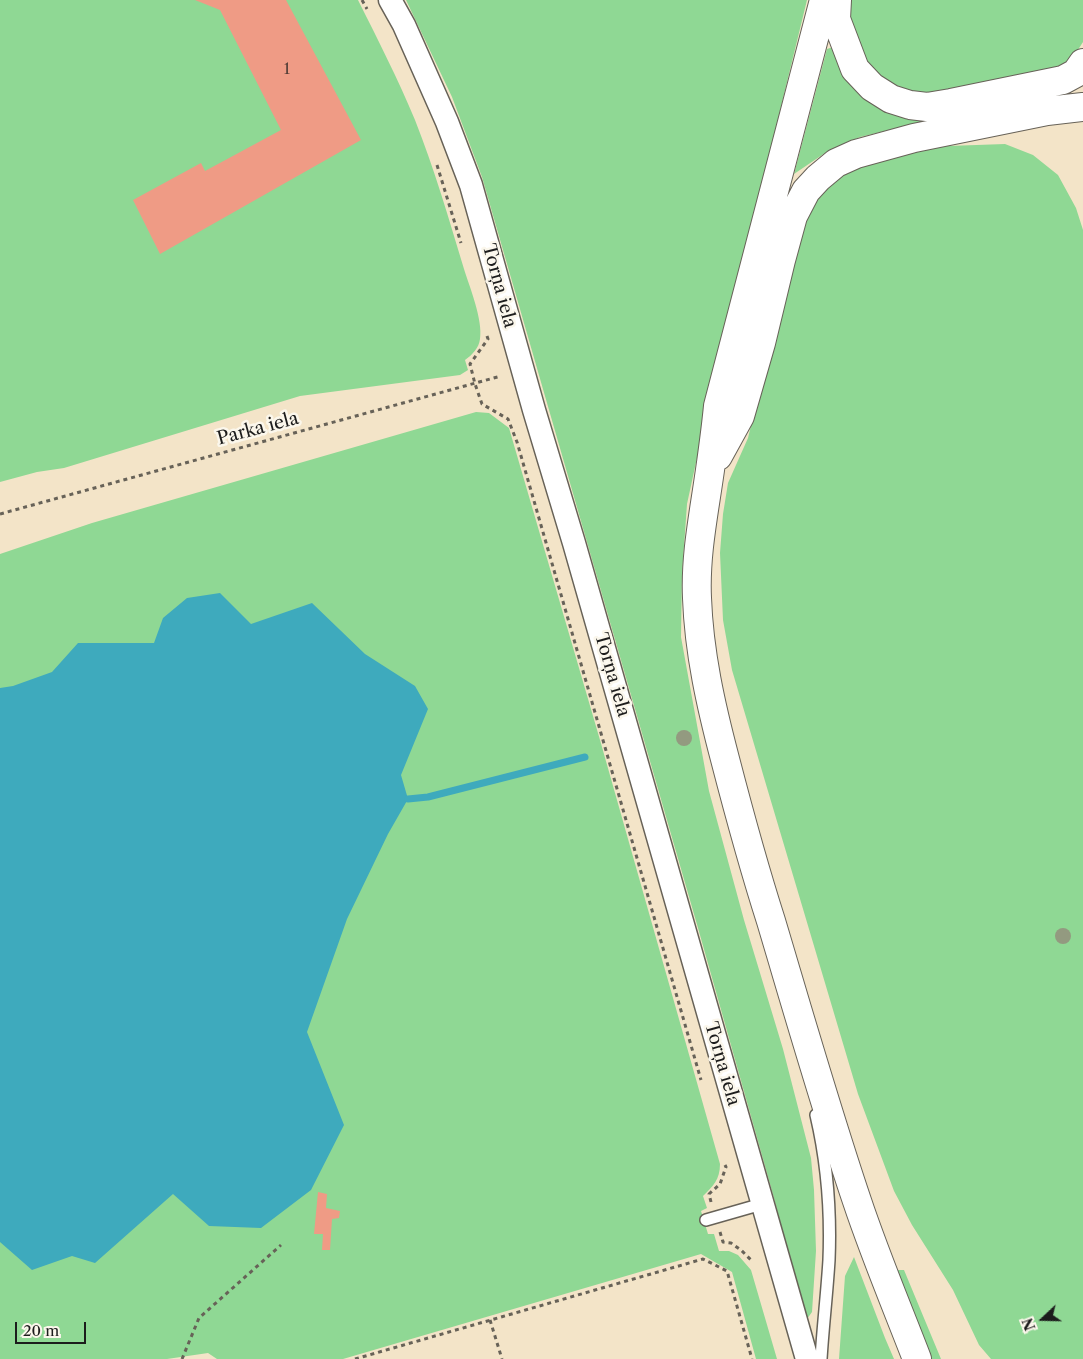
<!DOCTYPE html>
<meta charset="utf-8">
<style>
body{margin:0}
#map{position:relative;width:1083px;height:1359px;overflow:hidden;background:#f3e4c8;font-family:"Libre Caslon Text",serif}
canvas{display:block}
.north{position:absolute;left:1018px;top:1294px;width:50px;height:50px;-webkit-text-stroke:4px #fbf7ec;paint-order:stroke;rotate:249deg;font-size:14px;font-weight:700;line-height:20px;text-align:center;color:#1c1c1c}
.north::after{content:'';display:block;margin:auto;width:18px;height:22px;background:#1c1c1c;clip-path:polygon(50% 0,100% 100%,50% 72%,0 100%)}
.scale{position:absolute;left:15px;top:1322px;width:71px;height:22px;box-sizing:border-box;border:2px solid #1c1c1c;border-top:0;padding-left:6px;font-size:15px;line-height:18px;white-space:nowrap;color:#1c1c1c;-webkit-text-stroke:4px #fbf7ec;paint-order:stroke}
</style>
<div id="map">
<canvas width="1083" height="1359"></canvas>
<div class="north">N</div>
<div class="scale">20 m</div>
</div>
<script>
const c = document.querySelector('canvas').getContext('2d');
c.lineJoin = 'round';
function fill(path, color) { c.fillStyle = color; c.fill(path, 'evenodd'); }
function stroke(path, color, width, dash) { c.strokeStyle = color; c.lineWidth = width; c.lineCap = dash ? 'butt' : 'round'; c.setLineDash(dash || []); c.stroke(path); }
function write(font, color, halo, rows, align = 'center') {
  c.font = font + ' "Libre Caslon Text",serif'; c.lineWidth = 5; c.setLineDash([]); c.textBaseline = 'middle'; c.strokeStyle = halo; c.fillStyle = color; for (const [text, x, y, turn = 0] of rows) {
    c.save(); c.translate(x, y); c.rotate((+turn || 0) * Math.PI / 180); c.textAlign = isNaN(turn) ? turn : align; if (halo) c.strokeText(text, 0, 0); c.fillText(text, 0, 0); c.restore();
  }
}
fill(new Path2D(`
 M0,0H358C378,40 398,79 415,120C434,168 449,219 464,269C470,288 483,320 480,339C479,348 472,355 465,360L468,370L460,375L300,396L64,468L37,472L0,482Z
 M406,0H807L749,238L722,342L687,504L682,575L681,637L709,791L744,920L783,1049L811,1158L814,1190L816,1251L812,1312L807,1319L793,1274L774,1198L698,928L482,177L452,97Z
 M851,0H1083V42L1072,59L1041,75L948,95L908,94L888,83L861,57L849,24Z
 M833,47L864,94L1041,102L893,129L860,137L828,151L794,174L827,49Z
 M1005,144L1033,155L1058,175L1076,208L1083,230V1359H991L979,1345L953,1290L912,1225L894,1191L858,1094L732,670L723,620L720,553L723,514L728,483L748,438L796,238L816,195L848,169L919,147Z
 M476,412L489,413L509,428L600,740L720,1164C720,1180 713,1186 703,1196L707,1208L701,1211L708,1234H714L719,1251H729L738,1255L751,1270L777,1359H756L732,1272L701,1254L343,1359H217L208,1353L167,1359H0V554L92,523Z
 M854,1257L885,1338L894,1359H839L845,1276Z
 M896,1270H904L941,1359H930Z`), '#8fd894');
fill(new Path2D(`
 M220,593L251,624L312,603L365,654L415,686L428,709L401,775L408,799L388,834L347,919L307,1032L344,1125L311,1190L261,1228L209,1226L173,1194L95,1263L72,1256L32,1270L0,1242V688L13,686L52,672L78,643H154L163,618L187,598Z`), '#3eaabd');
stroke(new Path2D(`
 M408,799L428,797L585,757`), '#3eaabd', 7);
fill(new Path2D(`
 M195,0H286L361,140L160,254L133,200L201,163L205,171L281,130L220,10Z
 M318,1192L327,1194L326,1208L340,1211L339,1218L332,1219L330,1250H322L323,1234H314Z`), '#ef9b85');
const lane = new Path2D(`
 M816,1115C827,1162 831,1211 829,1260C827,1293 823,1326 821,1359
 M706,1220L762,1204`);
const street = new Path2D(`
 M390,0L404,25L447,122L471,185L534,410L574,543L807,1359`);
const primary = new Path2D(`
 M824,0L718,406C716,427 713,449 710,470C704,513 695,555 697,598C699,653 711,706 725,759C739,813 754,868 771,921C799,1015 826,1109 857,1201C875,1255 897,1307 917,1359
 M837,0L836,19L855,69L872,87L891,99L910,105L927,107L951,103L1063,80L1076,73L1083,63
 M718,456L740,416L761,343L781,260L793,216L806,191L818,178L836,163L856,154L914,138L1047,111L1083,107`);
stroke(lane, '#676258', 14);
stroke(street, '#676258', 25);
stroke(primary, '#676258', 30);
stroke(new Path2D(`
 M362,0L367,9
 M437,165L461,243
 M487,336L488,339L470,364L475,384L482,404L508,419L517,442L701,1080
 M0,514L501,376
 M711,1202L709,1194L720,1184L726,1167L725,1165
 M720,1232L723,1242L731,1243L741,1250L753,1262
 M490,1320L502,1359
 M182,1359L199,1318L281,1245
 M355,1359L703,1259L727,1271L752,1359`), '#676258', 3, [4, 4]);
stroke(lane, '#fff', 11);
stroke(street, '#fff', 22);
stroke(primary, '#fff', 28);
c.fillStyle = '#939a80';
for (const [x, y] of [
 [684,738],
 [1063,936]
]) { c.beginPath(); c.arc(x, y, 8, 0, 2 * Math.PI); c.fill(); }
write('15px', '#513c36', null, [
 ["1",287,70]
]);
write('18px', '#1c1c1c', '#fbf7ec', [
 ["Torņa iela",499,286,75],
 ["Parka iela",258,429,-15],
 ["Torņa iela",612,675,74],
 ["Torņa iela",722,1064,74]
]);
</script>
